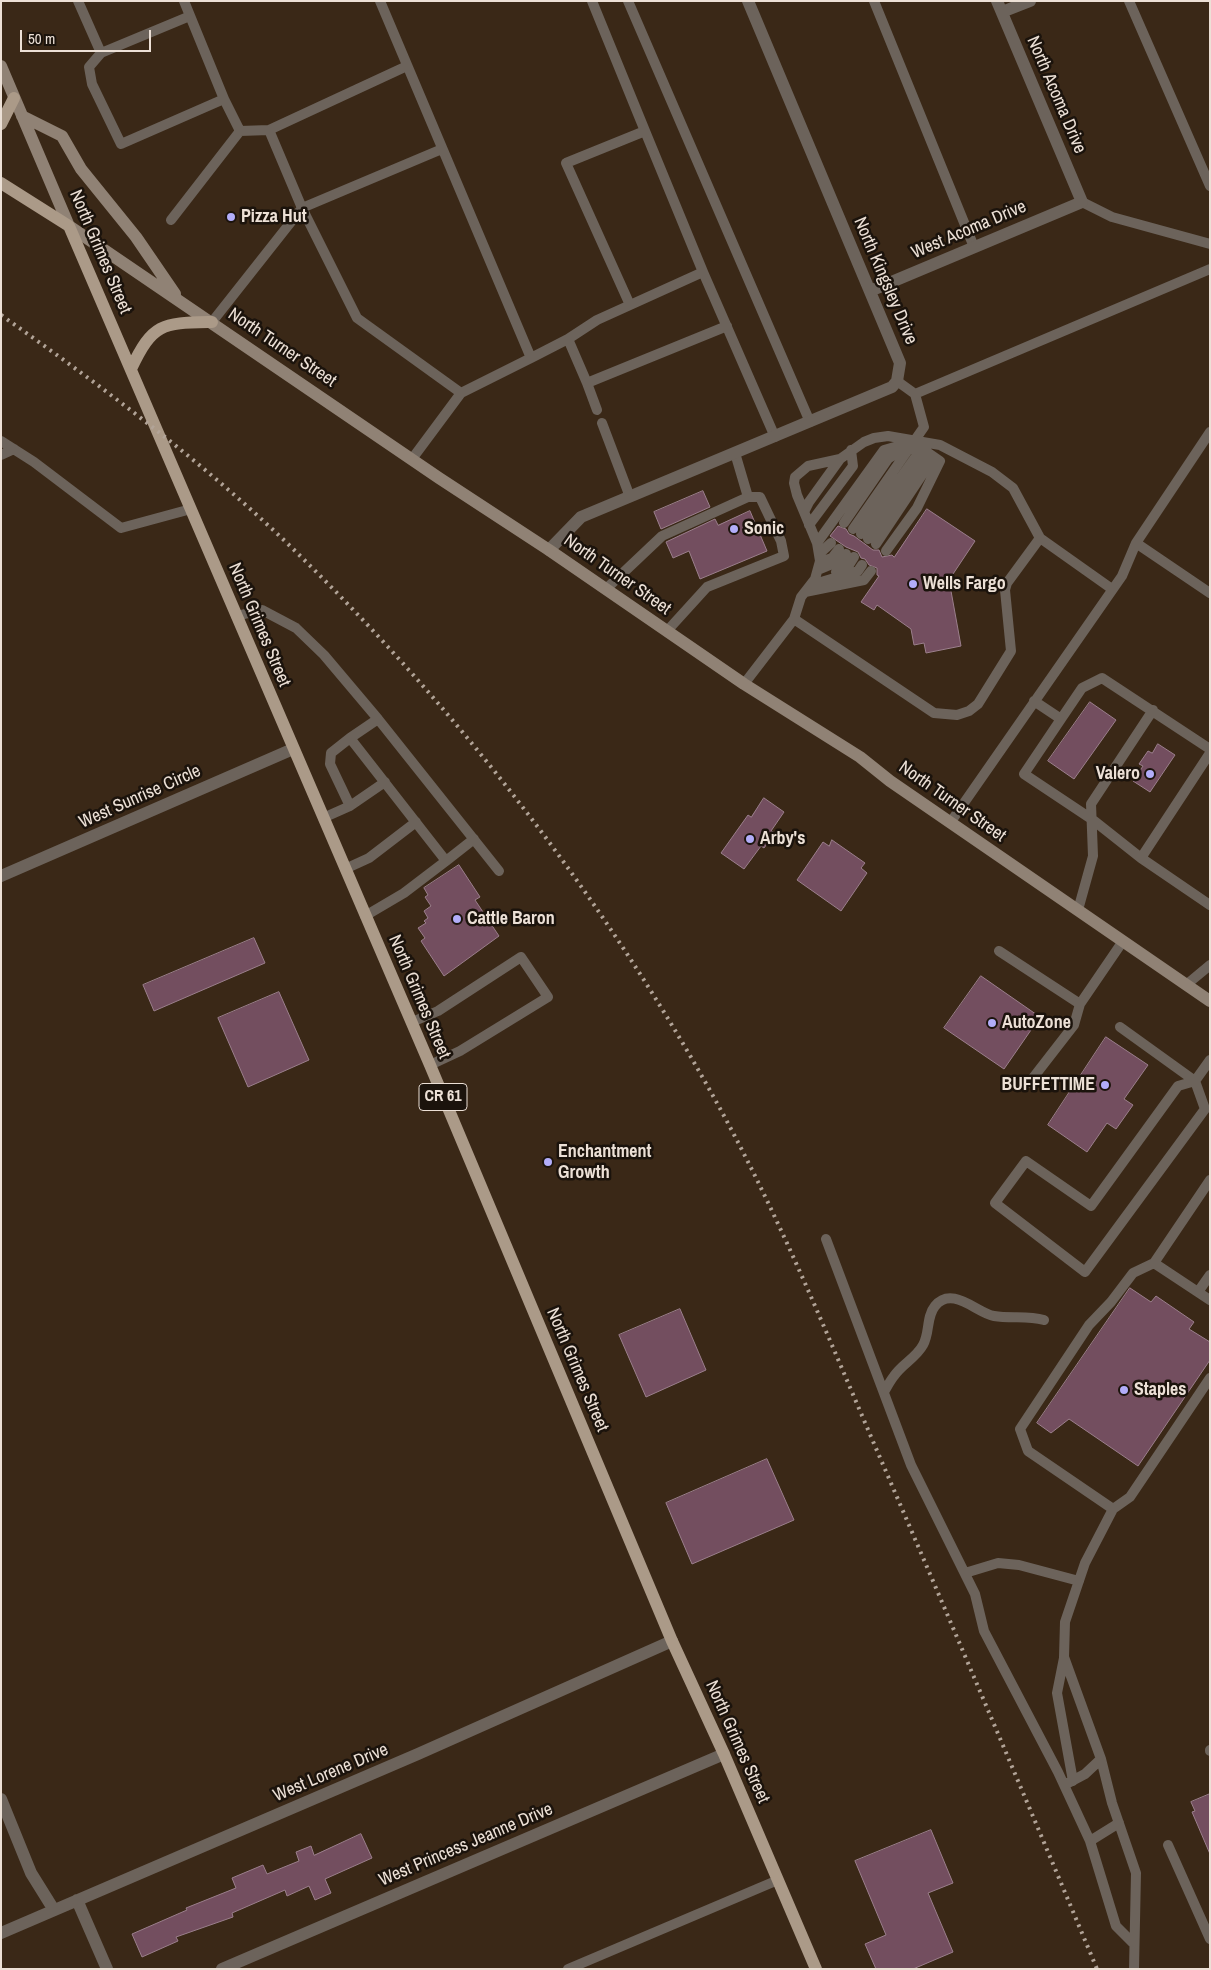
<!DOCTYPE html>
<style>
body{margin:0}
#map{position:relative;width:1211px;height:1970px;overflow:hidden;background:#3a2817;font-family:"Archivo Narrow",sans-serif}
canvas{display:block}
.frame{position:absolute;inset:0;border:2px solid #ece0d6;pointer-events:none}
.scale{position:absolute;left:20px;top:30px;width:131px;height:22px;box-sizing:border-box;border:2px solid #ece0d6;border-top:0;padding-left:6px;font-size:15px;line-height:18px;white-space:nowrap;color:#ece0d6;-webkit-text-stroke:4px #1b130c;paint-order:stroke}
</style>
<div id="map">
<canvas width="1211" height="1970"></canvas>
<div class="frame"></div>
<div class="scale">50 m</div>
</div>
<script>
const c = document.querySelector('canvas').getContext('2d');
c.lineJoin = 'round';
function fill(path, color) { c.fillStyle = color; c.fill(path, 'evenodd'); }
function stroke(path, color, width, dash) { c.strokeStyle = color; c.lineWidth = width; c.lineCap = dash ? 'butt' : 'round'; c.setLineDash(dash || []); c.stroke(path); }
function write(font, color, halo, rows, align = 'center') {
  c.font = font + ' "Archivo Narrow",sans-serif'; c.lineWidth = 5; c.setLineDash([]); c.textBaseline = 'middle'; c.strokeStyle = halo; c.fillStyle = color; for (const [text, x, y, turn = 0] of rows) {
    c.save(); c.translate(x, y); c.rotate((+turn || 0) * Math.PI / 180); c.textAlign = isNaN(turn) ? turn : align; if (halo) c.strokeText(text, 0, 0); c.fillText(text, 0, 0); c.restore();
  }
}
const building = new Path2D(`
 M703,491L710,507L661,529L654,512Z
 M927,509L975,541L949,580L961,646L926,653L924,643L914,645L911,629L877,605L874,610L861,602L879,576L877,575V568L869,565L865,559L861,558L858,552L846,547L830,536L838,526L846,529L849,534L854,536L873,550H879L882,557L892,555L894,557Z
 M750,511L767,551L700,579L689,551L673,558L666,542L715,519L718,525Z
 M1090,702L1116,720L1074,779L1048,761Z
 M1158,744L1175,755L1150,792L1133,781L1143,766L1139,764L1148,751L1152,753Z
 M764,798L784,812L771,831L775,833L764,848L761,846L744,869L721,853L748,815L751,817Z
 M832,840L865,863L861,868L867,873L841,911L797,880L823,842L829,846Z
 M459,865L480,897L475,900L499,936L444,976L421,941L425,938L418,928L426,923L424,921L428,918L424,911L431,906L425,897L428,895L424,888Z
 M254,938L265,963L154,1011L143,985Z
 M981,976L1040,1017L1004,1069L944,1028Z
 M279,992L309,1060L248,1087L218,1018Z
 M1106,1037L1148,1065L1124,1099L1133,1105L1116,1129L1107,1123L1087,1152L1048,1125Z
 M1130,1288L1151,1302L1156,1296L1194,1322L1189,1329L1210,1342V1360L1138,1466L1069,1419L1051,1433L1037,1423Z
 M680,1309L706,1370L646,1397L619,1335Z
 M767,1459L794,1520L692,1564L666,1503Z
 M1210,1794V1854L1192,1812L1195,1811L1191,1802Z
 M931,1830L953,1883L928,1893L953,1952L913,1969H876L865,1944L886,1935L855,1861Z
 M361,1834L372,1858L325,1879L331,1893L315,1900L309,1886L287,1896L285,1890L232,1913L233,1917L176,1937L178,1941L142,1957L132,1934L187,1910L186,1908L236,1888L232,1878L263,1865L267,1874L299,1861L296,1852L311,1846L314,1855Z`);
fill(building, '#734e5f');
stroke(building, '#9b7f8c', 1);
stroke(new Path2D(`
 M78,1L101,53L89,67L92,84L121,144L224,99L184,1
 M380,1L531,358L461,393L412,459
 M592,1L645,131
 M628,1L810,422
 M874,1L974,247
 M1129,1L1210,186
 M101,53L190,16
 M407,66L269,130L302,208L357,318L461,393
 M224,99L240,131L269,130
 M1082,202L1112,217L1210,244
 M171,220L240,131
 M630,305L566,163L645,131L703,272
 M212,322L302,208L442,149
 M568,339L587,383L727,326
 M531,358L568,339L597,320L703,272L775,437
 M587,383L597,410
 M915,394L1210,269
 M602,423L630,497
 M1,441L34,462L121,528L191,509
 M735,453L748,497
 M1,455L14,449
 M804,512L809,502L840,459
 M844,523L888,459L904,448
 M809,525L853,466L851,450
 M853,529L924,427L915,394L897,381
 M861,534L917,455L913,442
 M868,539L923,461
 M817,543L884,450L912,442
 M1136,543L1210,593
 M876,544L932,460L925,453
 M886,551L917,508L940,461L914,443
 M819,554L831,543
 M823,561L832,558L839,549
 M818,570L842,560L846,554
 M836,572L847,568L854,557
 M811,585L858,571L862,565
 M606,589L662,536L748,497H760L781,541L784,556L707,587L667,631
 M805,592L864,580L871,571
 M236,616L262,610L296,628L324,655L378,719
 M794,619L934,713L957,715L969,711L978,704L1011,651L1005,590L1007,583L1040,538
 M744,684L794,619L801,597L815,579L820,561L817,543L797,495L794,483L795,477L808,466L840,459L864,442L874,438L888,436L940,445L992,472L1013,488L1040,538L1112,589
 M1034,701L1061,719L1082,688L1102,678L1210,749
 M1061,719L1024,774L1093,820L1141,858
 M350,738L378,719L499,871
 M1210,753L1141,858L1210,905
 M323,818L350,806
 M950,823L1122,576L1136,543L1210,432
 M446,861L474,839
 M345,869L369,858L416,822
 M1078,910L1093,856L1091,804L1153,710
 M365,916L404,893L446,861C414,820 382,779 350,738L331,753L330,764L350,806L385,782
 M999,951L1080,1004
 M1186,985L1210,965
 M412,1022L438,1011L521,957L548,997L460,1051L430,1065
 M1120,1027L1195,1081L1205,1109L1085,1272L995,1203L1026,1161L1091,1206L1178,1086L1195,1081L1210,1060
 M1029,1083L1074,1025L1080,1004L1123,941
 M1210,1180L1154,1263L1210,1300
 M826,1239L911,1465L975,1594L984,1631L1058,1772L1090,1841L1116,1926L1133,1943
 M1154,1263L1133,1273L1111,1302L1089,1325L1020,1429L1028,1451L1113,1509L1130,1497L1210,1378
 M1198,1292L1210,1275
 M884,1392C887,1387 890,1381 894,1376C902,1364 916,1358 923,1345C930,1333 926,1317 935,1306C952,1285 977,1313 994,1316C1011,1319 1027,1315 1044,1320
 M1113,1509L1085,1563L1065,1622L1064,1657L1101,1759L1112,1803L1136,1873L1134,1969
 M965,1573L998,1563L1019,1565L1079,1581
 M1064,1658L1057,1693L1073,1781
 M1210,1750V1751
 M1068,1783L1085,1774L1101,1759
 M1090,1841L1119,1823
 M1168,1845L1210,1939
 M568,1969L778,1880`), '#6c635b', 10);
stroke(new Path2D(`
 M1002,12L1030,1
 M870,291L1082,202L997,1
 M549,550L581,517L892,387L897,381L900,363L748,1
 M1,876L293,749
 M1,1799L31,1873L54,1910
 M77,1900L107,1969
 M1,1933L418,1754L672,1641
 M222,1969L724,1754`), '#6c635b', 12);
stroke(new Path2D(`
 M1,66L69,226L439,478L549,550L744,684L860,757L890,781L1210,1001
 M22,116L62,136L81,169L136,237L175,294`), '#908275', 12);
stroke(new Path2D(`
 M1,124L14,98
 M1,183L69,226L430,1065L672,1641L724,1754L816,1969
 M131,369C153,322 163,323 212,322`), '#ab9a88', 12);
stroke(new Path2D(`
 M1,315C100,385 199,459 287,543C459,710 608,903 723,1114C781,1221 827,1334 875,1446C950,1620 1024,1794 1097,1969`), '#b2a498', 4, [2.5, 5]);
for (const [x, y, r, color] of [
 [231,217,5,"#b2adf9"],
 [734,529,5,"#b2adf9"],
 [913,584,5,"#b2adf9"],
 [1150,774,5,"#b2adf9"],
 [750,839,5,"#b2adf9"],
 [457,919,5,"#b2adf9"],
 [992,1023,5,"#b2adf9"],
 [1105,1085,5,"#b2adf9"],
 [548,1162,5,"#b2adf9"],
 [1124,1390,5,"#b2adf9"]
]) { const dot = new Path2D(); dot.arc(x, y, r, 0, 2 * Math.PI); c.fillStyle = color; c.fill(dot); stroke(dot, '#1b130c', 2); }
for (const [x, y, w] of [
 [443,1097,48]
]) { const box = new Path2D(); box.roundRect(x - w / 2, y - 13.5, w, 27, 4); c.fillStyle = '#1b130c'; c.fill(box); stroke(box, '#ece0d6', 1); }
write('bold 16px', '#ece0d6', null, [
 ["CR 61",443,1097]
]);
write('18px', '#ece0d6', '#1b130c', [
 ["North Acoma Drive",1056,95,67],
 ["West Acoma Drive",969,230,-23],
 ["North Grimes Street",100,252,67],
 ["North Kingsley Drive",885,281,67],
 ["North Turner Street",282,348,34],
 ["North Turner Street",617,575,35],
 ["North Grimes Street",259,625,67],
 ["West Sunrise Circle",140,797,-24],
 ["North Turner Street",952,802,35],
 ["North Grimes Street",419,997,67],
 ["North Grimes Street",577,1370,67],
 ["North Grimes Street",737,1742,66],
 ["West Lorene Drive",331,1773,-23],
 ["West Princess Jeanne Drive",466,1845,-23]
]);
write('bold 18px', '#ece0d6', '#1b130c', [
 ["Pizza Hut",241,217],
 ["Sonic",744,529],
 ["Wells Fargo",923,584],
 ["Valero",1140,774,"right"],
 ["Arby's",760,839],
 ["Cattle Baron",467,919],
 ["AutoZone",1002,1023],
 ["BUFFETTIME",1095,1085,"right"],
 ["Enchantment",558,1152],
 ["Growth",558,1173],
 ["Staples",1134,1390]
], 'left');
</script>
